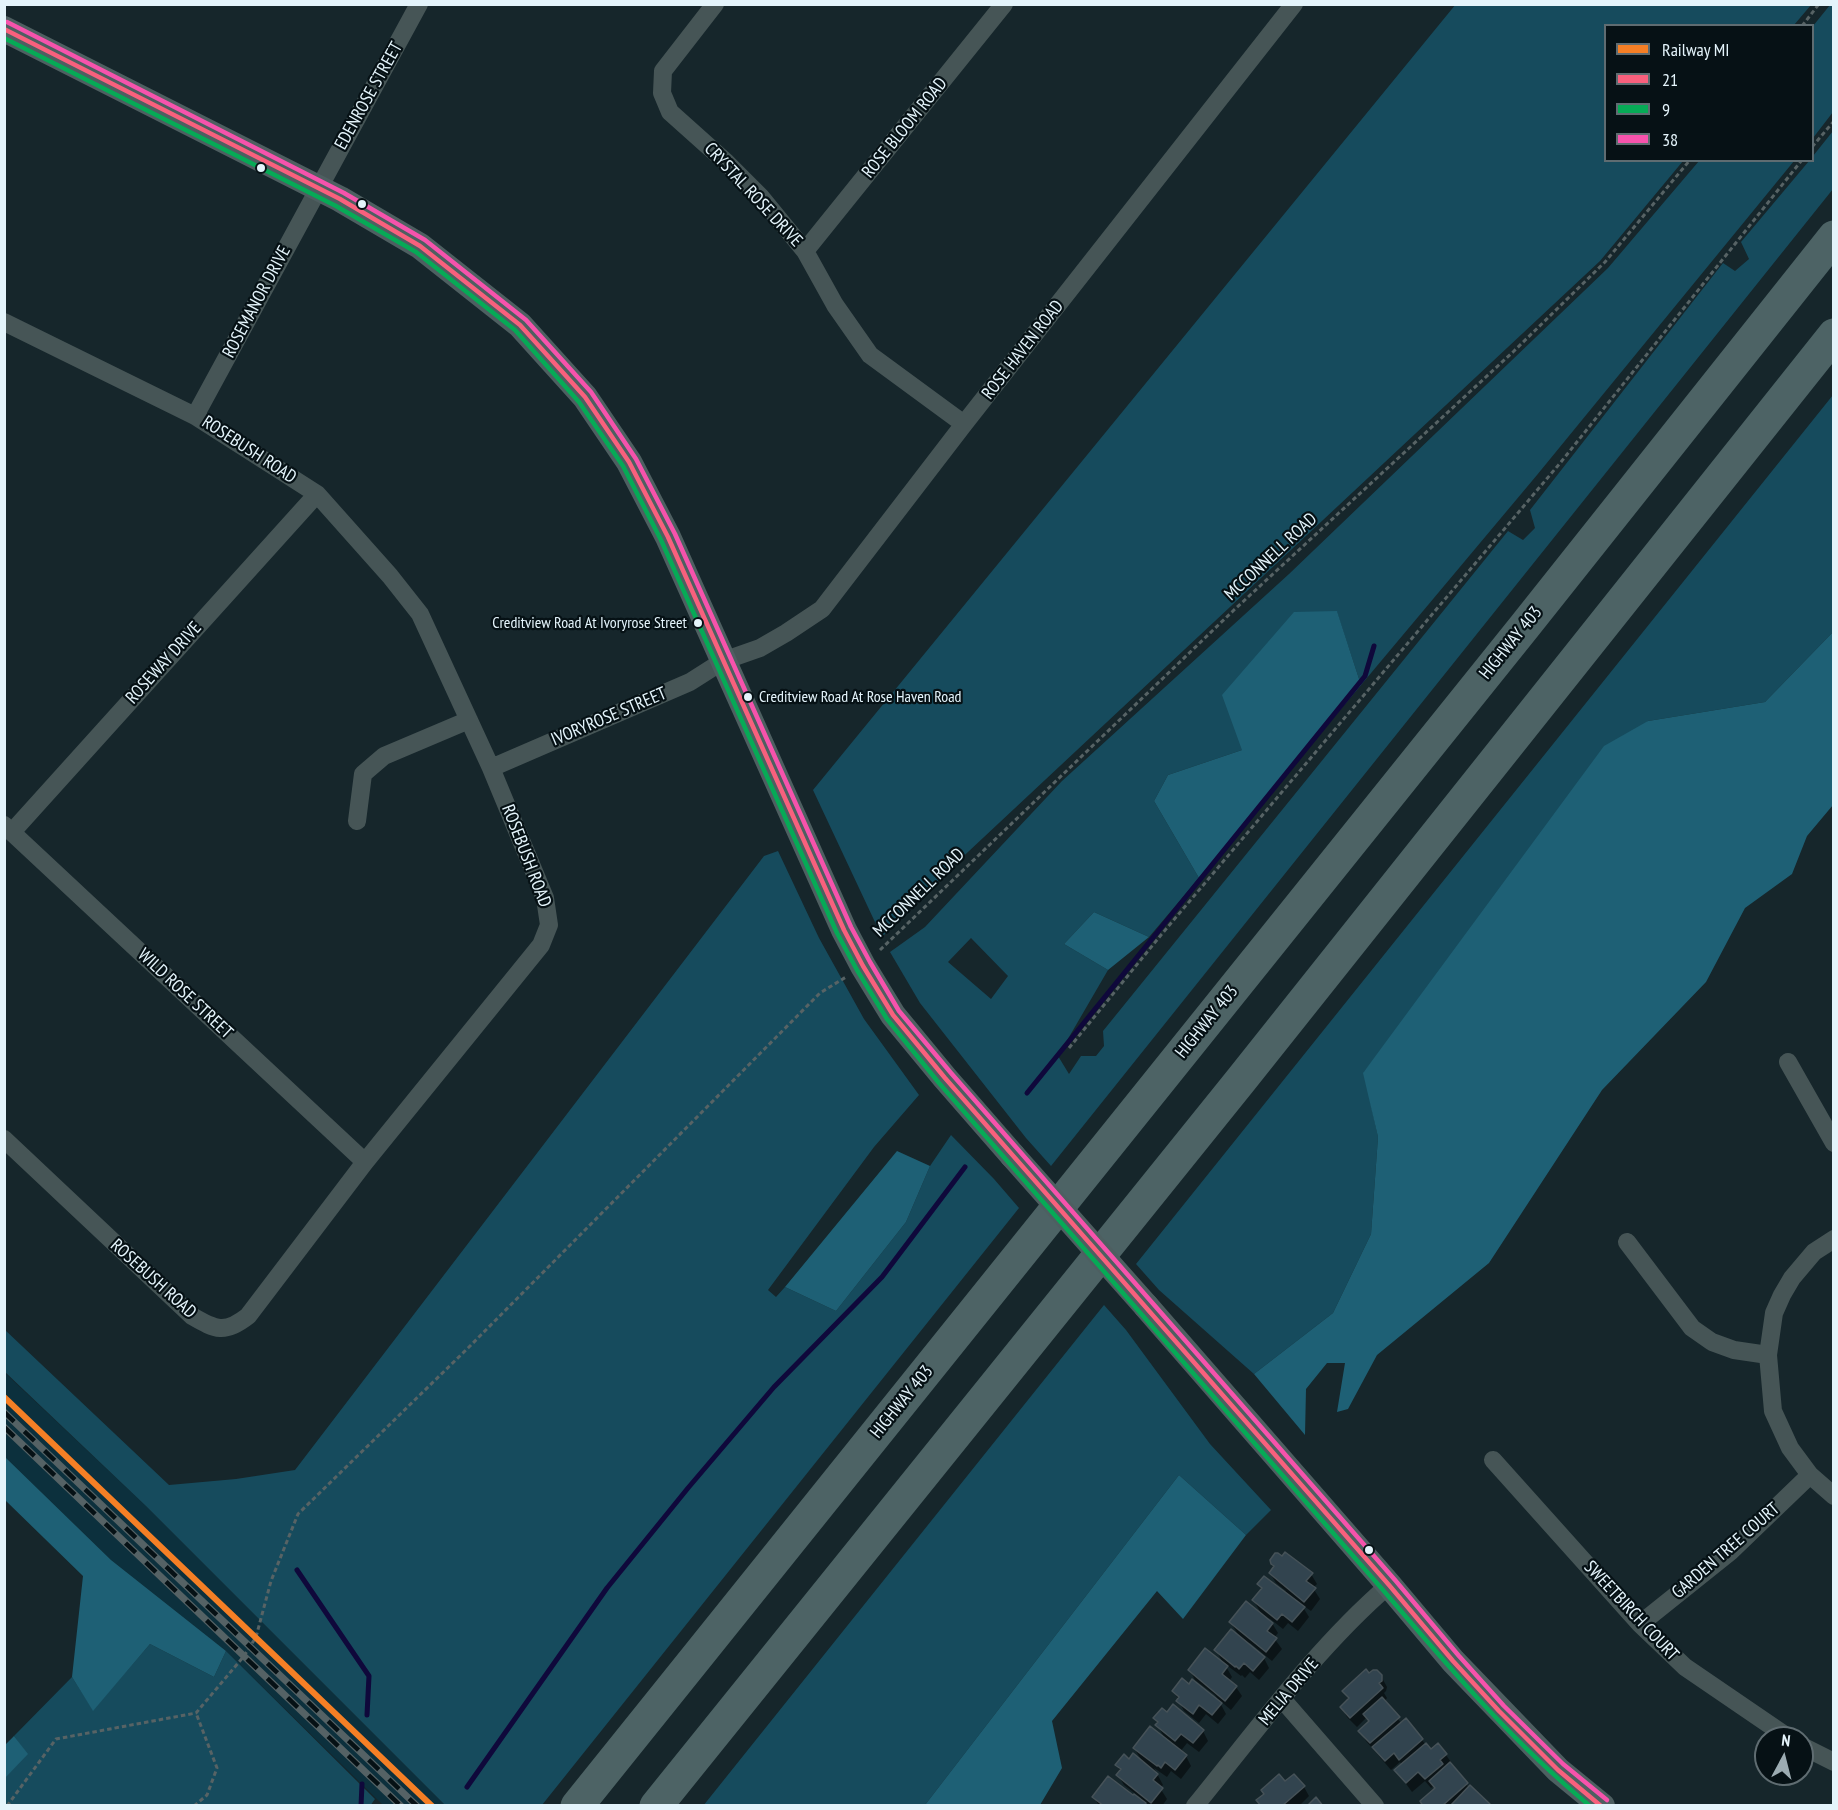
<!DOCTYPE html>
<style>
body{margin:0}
#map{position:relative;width:1838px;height:1810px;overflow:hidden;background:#16262b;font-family:"PT Sans Narrow",sans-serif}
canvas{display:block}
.frame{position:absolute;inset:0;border:6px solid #e4f4fb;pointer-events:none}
.legend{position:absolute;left:1604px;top:24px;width:210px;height:138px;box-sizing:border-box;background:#061115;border:2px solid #5f6c71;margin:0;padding:8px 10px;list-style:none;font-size:18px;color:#e4f4fb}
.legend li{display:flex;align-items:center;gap:12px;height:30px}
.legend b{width:30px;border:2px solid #5f6c71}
.north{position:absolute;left:1754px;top:1726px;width:60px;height:60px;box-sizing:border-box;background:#061115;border:2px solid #5f6c71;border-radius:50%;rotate:7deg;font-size:16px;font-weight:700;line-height:24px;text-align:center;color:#e4f4fb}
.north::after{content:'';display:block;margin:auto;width:21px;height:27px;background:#9cacb2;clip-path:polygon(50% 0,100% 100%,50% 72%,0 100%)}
</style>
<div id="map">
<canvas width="1838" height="1810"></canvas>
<div class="frame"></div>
<ul class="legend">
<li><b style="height:8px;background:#f57f25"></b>Railway MI</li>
<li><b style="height:8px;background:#f8607d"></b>21</li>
<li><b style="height:8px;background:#06aa56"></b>9</li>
<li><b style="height:8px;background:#f653ac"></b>38</li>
</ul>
<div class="north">N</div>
</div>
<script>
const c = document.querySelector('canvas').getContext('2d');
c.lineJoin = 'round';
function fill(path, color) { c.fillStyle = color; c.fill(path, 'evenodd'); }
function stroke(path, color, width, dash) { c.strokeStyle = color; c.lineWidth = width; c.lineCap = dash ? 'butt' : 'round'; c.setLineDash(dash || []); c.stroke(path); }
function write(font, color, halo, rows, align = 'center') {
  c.font = font + ' "PT Sans Narrow",sans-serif'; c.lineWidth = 4.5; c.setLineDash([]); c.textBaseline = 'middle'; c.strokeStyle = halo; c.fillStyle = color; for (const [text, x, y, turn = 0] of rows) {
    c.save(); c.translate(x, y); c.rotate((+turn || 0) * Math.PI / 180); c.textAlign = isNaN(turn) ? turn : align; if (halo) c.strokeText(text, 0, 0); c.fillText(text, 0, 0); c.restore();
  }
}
fill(new Path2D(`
 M4,1372L146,1506L445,1805H383L226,1651L111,1560L5,1457Z`), '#0c303d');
fill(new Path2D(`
 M1456,4L1811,5L1794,25L1606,26V160L1683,161L1600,261L953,866L882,937L813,790Z
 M1830,5H1834L1833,112L1813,138V26Z
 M1833,131V189L1051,1166L1026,1138L920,1003L890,952L925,927L1062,781L1289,574L1608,268L1699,161H1794L1537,475L1361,685L1337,612L1242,750L1168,775L1154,801L1199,878L1149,937L1094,912L1064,944L1108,970L1058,1056L1069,1074L1081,1056H1096L1104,1046L1103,1031L1508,531L1523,540L1535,528L1530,510L1723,263L1735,271L1749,259L1741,242L1809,161L1812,160L1813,156ZM971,938L1008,976L991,999L948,962Z
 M1833,395V632L1765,702L1648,721L1364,1072L1378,1137L1371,1234L1333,1313L1254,1374L1159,1290L1136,1264Z
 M778,851L819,938L864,1019L919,1095L874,1147L768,1290L776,1297L785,1287L836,1311L906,1222L930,1166L951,1135L994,1179L1019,1208L542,1805H445L146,1506L5,1372L4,1329L169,1485L236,1479L295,1470L764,856Z
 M1104,1305L1126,1330L1210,1444L1271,1510L1246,1535L1179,1475L925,1805L703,1806Z
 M150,1644L214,1677L226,1651L375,1799L370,1806L5,1805L4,1778L27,1754L14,1736L72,1677L93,1710Z`), '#164b5d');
fill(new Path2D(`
 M1337,611L1361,685L1199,878L1154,801L1168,775L1242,750L1222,695L1294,612Z
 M1833,632V805L1807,836L1792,874L1745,908L1706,982L1602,1090L1489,1263L1377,1355L1348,1409L1337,1412L1345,1363H1327L1306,1389L1305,1435L1254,1374L1333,1313L1371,1234L1378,1137L1363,1073L1604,746L1648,721L1765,702Z
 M1094,912L1149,937L1108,970L1064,944Z
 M897,1151L930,1166L906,1222L836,1311L785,1287Z
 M5,1457L111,1560L226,1651L214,1677L150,1644L93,1711L72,1677L83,1576L5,1500Z
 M1179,1475L1246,1535L1183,1619L1157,1591L1052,1721L1062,1768L1040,1805H925Z
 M14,1736L28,1754L5,1778V1745Z`), '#1e6075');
fill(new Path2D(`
 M1272,1563L1311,1574L1317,1584L1313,1588L1320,1599L1311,1611L1301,1604L1309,1617L1298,1631L1288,1623L1283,1629L1269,1618L1278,1633L1274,1638L1282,1649L1272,1661L1250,1643L1248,1645L1264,1658L1269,1668L1259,1680L1250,1672L1245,1678L1242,1675L1241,1676L1224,1663L1232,1677L1229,1681L1236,1687L1242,1696L1231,1710L1218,1699L1226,1714L1218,1724L1206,1714L1199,1723L1184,1711L1174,1691L1220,1703L1215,1695L1195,1680L1190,1670L1224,1665L1216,1650L1240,1638L1231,1623L1262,1615L1254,1601L1263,1590L1259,1584L1284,1593L1286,1591L1276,1583L1270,1573L1274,1568Z
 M1369,1675L1381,1676L1387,1687L1386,1691L1384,1693L1387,1698L1384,1702L1402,1724L1422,1740L1430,1751L1446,1755L1469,1788L1488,1806H1424L1436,1790L1434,1786L1431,1788L1425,1781L1412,1792L1396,1770L1402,1765L1400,1762L1391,1770L1366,1741L1360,1731L1370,1722L1367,1717L1357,1727L1347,1717L1341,1707L1349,1700L1344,1691Z
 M1155,1718L1203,1731L1208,1741L1199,1752L1187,1743L1180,1752L1186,1756L1191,1766L1181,1779L1171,1771L1167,1777L1154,1768L1163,1785L1160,1788L1167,1799L1162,1806H1150L1142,1800L1145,1806H1099L1094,1797L1139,1800L1141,1798L1124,1785L1118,1775L1121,1772L1117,1765L1129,1761L1143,1763L1134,1748L1166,1740L1157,1725L1158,1724Z
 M1285,1783L1304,1787L1309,1796L1299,1806H1261Z`), '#0007');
stroke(new Path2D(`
 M1027,1093L1365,676L1374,646
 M297,1570L369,1676L367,1715
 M467,1787L607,1588L688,1488L774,1387L882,1277L965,1167
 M361,1806L362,1784`), '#0f083b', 5);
const building = new Path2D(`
 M1285,1552L1313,1573L1306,1581L1316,1588L1304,1602L1269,1573L1274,1566L1271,1564L1270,1560L1275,1553H1278L1282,1556Z
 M1264,1576L1305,1607L1292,1622L1282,1614L1277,1620L1252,1600L1262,1588L1257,1584Z
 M1246,1601L1273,1623L1267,1631L1277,1638L1266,1652L1229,1622Z
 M1231,1629L1265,1657L1253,1671L1244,1663L1239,1669L1236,1666L1235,1667L1214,1650Z
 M1205,1648L1228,1666L1222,1674L1237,1686L1225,1701L1188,1670Z
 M1366,1669L1369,1673L1373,1670H1377L1382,1675V1681L1379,1683L1383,1688L1350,1718L1340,1707L1349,1698L1342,1691Z
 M1182,1678L1189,1684L1192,1679L1222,1703L1212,1715L1199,1705L1193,1714L1176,1701L1179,1697L1172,1691Z
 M1382,1697L1400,1717L1370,1743L1358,1731L1369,1721L1363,1714Z
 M1173,1704L1204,1730L1193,1743L1181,1734L1175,1741L1155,1725L1158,1722L1153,1718L1162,1708L1167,1712Z
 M1406,1718L1423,1739L1399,1760L1394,1753L1385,1761L1372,1747Z
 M1150,1726L1187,1755L1175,1770L1165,1762L1161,1768L1158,1765L1157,1766L1133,1748Z
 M1426,1743L1431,1749L1438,1743L1447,1754L1440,1760L1443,1764L1425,1779L1418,1772L1406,1783L1394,1770Z
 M1133,1753L1158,1774L1153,1780L1163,1788L1151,1803L1116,1775L1121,1769L1115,1765L1124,1754L1129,1759Z
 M1450,1762L1468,1783L1442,1806H1423L1420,1801L1435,1788L1429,1781Z
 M1279,1774L1285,1781L1294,1774L1305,1786L1282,1806H1261L1256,1800L1264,1794L1261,1790Z
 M1108,1776L1133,1795L1134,1794L1146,1803L1144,1806H1104L1092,1797Z
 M1470,1785L1490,1804L1488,1806H1450Z
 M1316,1797L1323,1806H1307Z`);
fill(building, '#32444f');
stroke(building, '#465258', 1.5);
stroke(new Path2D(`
 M1802,26L1819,4
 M1812,147L1834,121
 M880,950L1234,610L1514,351L1605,262L1690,160
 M1069,1048L1161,935L1561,462L1802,160
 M7,1806L56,1739L196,1713L244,1656L256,1637L271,1581L298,1514L468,1348L820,993L846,977
 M194,1806L207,1795L217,1768L196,1713`), '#576365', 3, [4.5, 3]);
stroke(new Path2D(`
 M715,4L663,71L662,93L670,112L727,163L760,196L805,251L835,305L870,355L964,424
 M805,251L1004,4
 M4,322L195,416L317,494L390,576L420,614L491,768L545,898L549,925L541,945L365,1162L248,1316C225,1334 216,1330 192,1316L4,1139
 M195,416L419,4
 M491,768L690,682L723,661L760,648L786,633L822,609L964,424L1294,4
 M357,821L363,774L384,756L469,720
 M4,825L365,1162
 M12,832L317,494
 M1788,1062L1834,1143
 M1834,1239L1814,1252L1792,1278L1782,1295L1774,1313L1768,1355L1773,1411L1790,1448L1810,1475L1834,1496
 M1627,1242L1692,1328L1712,1342L1734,1350L1768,1355
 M1493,1460L1640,1624L1685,1667L1789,1738
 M1640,1624L1730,1552L1810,1475
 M1282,1699L1375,1806
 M1802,1746L1834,1762
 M1195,1806C1256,1731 1317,1647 1389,1585`), '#465556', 18);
stroke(new Path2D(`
 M4,29L340,199L420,246L520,325L585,397L629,462L668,537L844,930L863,966L893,1015L945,1078L1013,1156
 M1146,1306L1389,1585L1453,1661L1558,1770L1602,1806`), '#4e5f61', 26);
stroke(new Path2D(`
 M577,1806L1524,627L1834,237
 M656,1806L1241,1080L1834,335`), '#4d6365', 33);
const rail = new Path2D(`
 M4,1412L417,1806
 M4,1427L401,1806`);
stroke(rail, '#556265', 7);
stroke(rail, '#061115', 4.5, [14]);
stroke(new Path2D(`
 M1013,1156L1146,1306`), '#4e5f61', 26);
stroke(new Path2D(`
 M4,29L340,199L420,246L520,325L585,397L629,462L668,537L844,930L863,966L893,1015L945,1078L1389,1585L1453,1661L1499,1711L1558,1770L1601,1806`), '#f8607d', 4.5);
stroke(new Path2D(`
 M4,38L336,206L416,252L515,330L579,402L623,466L661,540L837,933L857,970L887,1019L939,1083L1383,1590C1448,1666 1512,1742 1590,1806`), '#06aa56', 4.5);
stroke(new Path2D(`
 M7,22L344,193L425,240L526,320L591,392L636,459L675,534L851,927L870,962L899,1011L951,1073L1395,1580L1459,1656L1504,1706L1563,1764L1607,1800`), '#f653ac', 4.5);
stroke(new Path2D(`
 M4,1397L432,1806`), '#f57f25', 6);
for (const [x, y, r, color] of [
 [261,168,5,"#e4f4fb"],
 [362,204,5,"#e4f4fb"],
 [698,623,5,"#e4f4fb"],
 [748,697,5,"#e4f4fb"],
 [1369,1550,5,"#e4f4fb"]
]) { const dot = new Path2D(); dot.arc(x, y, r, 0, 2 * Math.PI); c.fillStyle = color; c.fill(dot); stroke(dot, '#061115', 2); }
write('16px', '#e4f4fb', '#061115', [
 ["Creditview Road At Ivoryrose Street",687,623],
 ["Creditview Road At Rose Haven Road",759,697,"left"]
], 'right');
write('18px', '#e4f4fb', '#061115', [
 ["EDENROSE STREET",369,96,-61],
 ["ROSE BLOOM ROAD",905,128,-51],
 ["CRYSTAL ROSE DRIVE",753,195,47],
 ["ROSEMANOR DRIVE",257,302,-62],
 ["ROSE HAVEN ROAD",1023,350,-52],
 ["ROSEBUSH ROAD",249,450,33],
 ["MCCONNELL ROAD",1271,557,-43],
 ["HIGHWAY 403",1511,643,-51],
 ["ROSEWAY DRIVE",164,663,-48],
 ["IVORYROSE STREET",609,717,-23],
 ["ROSEBUSH ROAD",526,856,69],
 ["MCCONNELL ROAD",919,893,-44],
 ["WILD ROSE STREET",185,994,43],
 ["HIGHWAY 403",1207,1022,-51],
 ["ROSEBUSH ROAD",153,1279,42],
 ["HIGHWAY 403",902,1402,-51],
 ["GARDEN TREE COURT",1726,1551,-41],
 ["SWEETBIRCH COURT",1631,1611,47],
 ["MELIA DRIVE",1289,1692,-50]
]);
</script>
